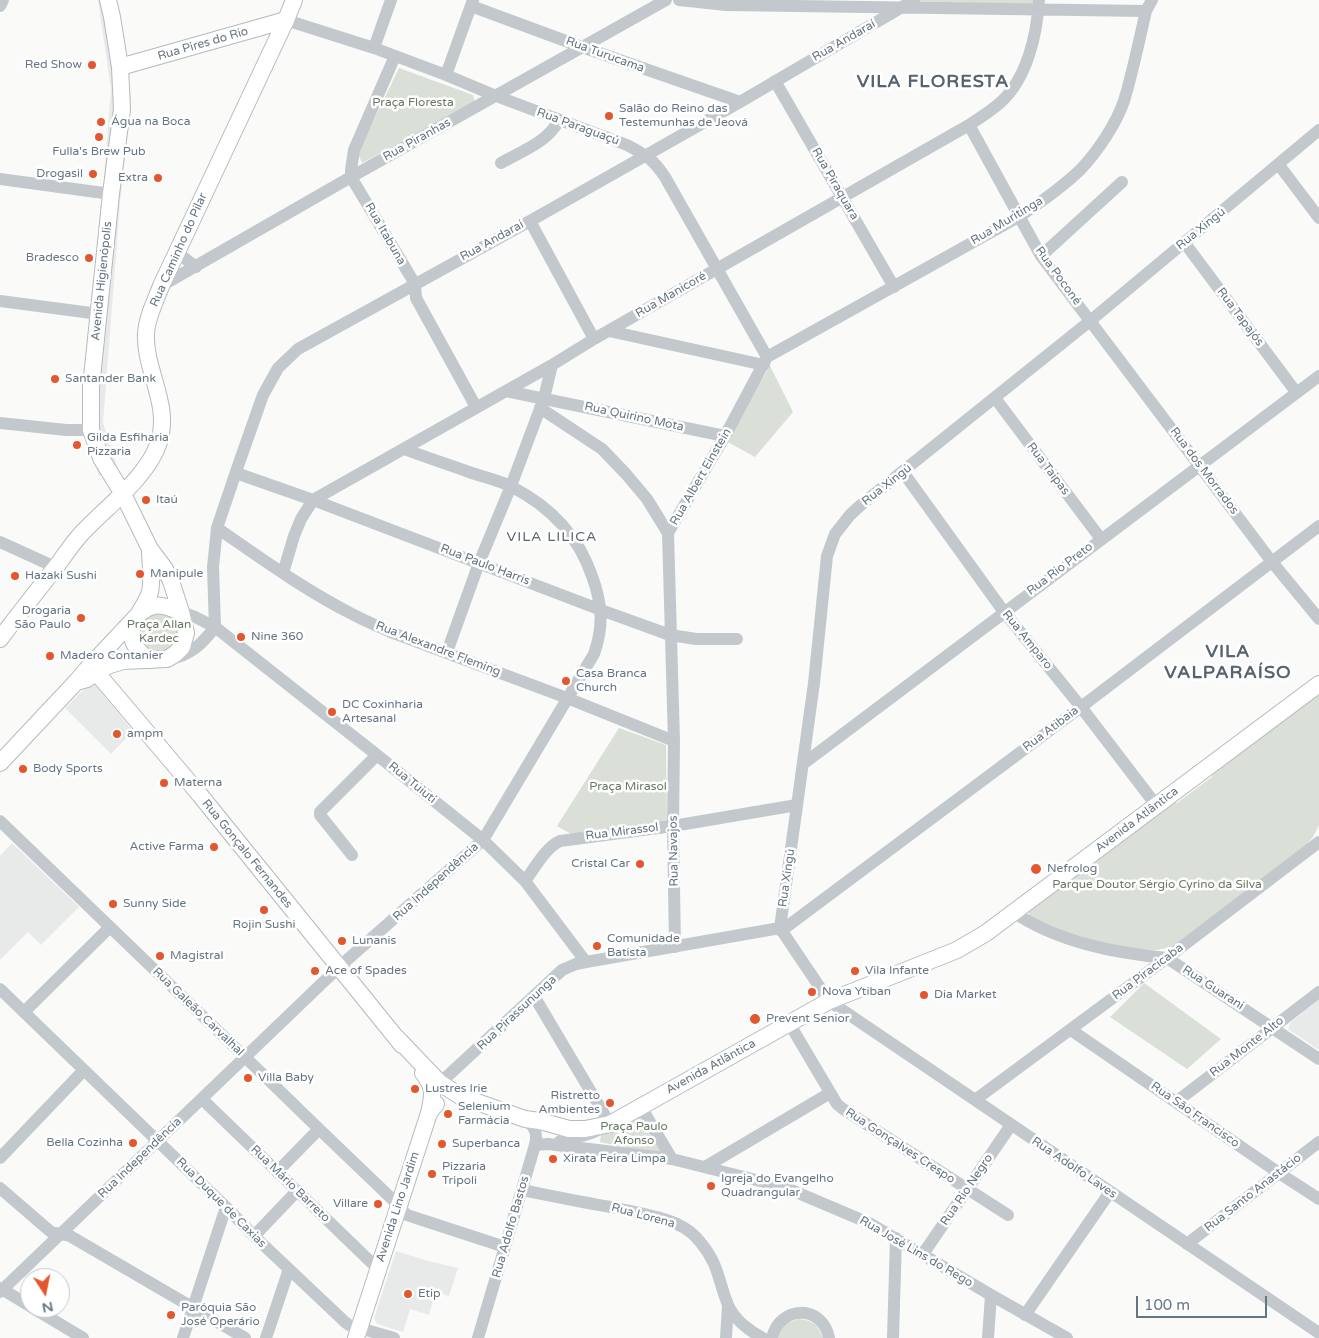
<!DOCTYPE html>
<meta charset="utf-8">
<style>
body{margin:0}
#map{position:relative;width:1319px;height:1338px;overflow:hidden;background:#fafaf8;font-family:"Varela Round",sans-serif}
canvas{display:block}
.north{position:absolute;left:20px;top:1268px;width:50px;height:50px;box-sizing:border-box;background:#fff;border:1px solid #c1c8cd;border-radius:50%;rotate:169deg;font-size:14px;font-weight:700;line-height:20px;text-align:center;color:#657683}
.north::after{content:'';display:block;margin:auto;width:18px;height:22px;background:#e4572e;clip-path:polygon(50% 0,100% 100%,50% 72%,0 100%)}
.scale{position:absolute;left:1136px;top:1296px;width:131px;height:22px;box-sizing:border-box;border:2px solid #657683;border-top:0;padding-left:6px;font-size:15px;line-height:18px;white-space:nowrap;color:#657683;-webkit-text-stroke:4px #fff;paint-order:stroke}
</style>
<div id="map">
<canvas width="1319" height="1338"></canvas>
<div class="north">N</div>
<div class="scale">100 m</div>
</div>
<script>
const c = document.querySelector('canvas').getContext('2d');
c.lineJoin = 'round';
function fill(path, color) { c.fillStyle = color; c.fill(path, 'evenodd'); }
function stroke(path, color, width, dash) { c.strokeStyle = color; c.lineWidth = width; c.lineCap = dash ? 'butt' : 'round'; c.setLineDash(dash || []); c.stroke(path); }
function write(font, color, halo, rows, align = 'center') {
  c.font = font + ' "Varela Round",sans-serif'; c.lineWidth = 5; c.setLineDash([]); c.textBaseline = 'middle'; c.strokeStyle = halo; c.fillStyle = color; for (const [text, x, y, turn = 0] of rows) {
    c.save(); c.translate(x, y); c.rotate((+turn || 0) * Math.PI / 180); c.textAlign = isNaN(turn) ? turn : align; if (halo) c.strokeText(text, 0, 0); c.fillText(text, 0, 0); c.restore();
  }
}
fill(new Path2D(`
 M98,0H117L131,98L120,203L103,423L118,469L99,476L88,445L101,216L111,89Z
 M93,682L133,731L111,754L65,708L90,683Z
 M12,843L79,907L41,945L28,932L0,960V856Z
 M1319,1000V1050L1288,1029L1291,1022Z
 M396,1251L428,1261L458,1268L449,1296L434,1292L431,1301H433L429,1315L410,1309L403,1332L377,1324L374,1318Z`), '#e8e9e9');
fill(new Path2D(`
 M918,0H1035V5L911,4Z
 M399,68L473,95L475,102L362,163L358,153Z
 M770,366L793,412L755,457L726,441Z
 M155,611L175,617L180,640L168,652H151L139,641V624Z
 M1319,691V825L1313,837L1306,845L1172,947L1152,951L1095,942L1057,930L1029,916V909L1170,802L1177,803L1212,777L1217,767Z
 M619,728L666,745L667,823L571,834L557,826Z
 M1144,983L1221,1039L1187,1069L1110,1017Z
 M640,1115L662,1150L657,1154L600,1142L601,1135Z
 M799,1319C814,1321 817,1324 823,1338H778C783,1325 787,1322 799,1319Z`), '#dadfd7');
const major = new Path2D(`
 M120,67L286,20
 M150,549C150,562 153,578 150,592C145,610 124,625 135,645C139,653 144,657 152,660
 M138,615C154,601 163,605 181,612
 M0,639C18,615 37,591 56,567C64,556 72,544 81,534C106,507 148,477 159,442C171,404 144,370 146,333C147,317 155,302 161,286L286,20L294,0
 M96,672L200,795L402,1045
 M76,682L87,679L96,672L110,665L123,661L167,659L175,654L182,647L186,633L181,612L171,581L165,569L150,549L123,494L101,458L91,430V387L111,194L122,109L120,67L112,17L108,0
 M0,763L76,682L88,668L137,616
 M396,1037L440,1083L460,1096L525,1119L540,1121L569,1129H585L610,1124L829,1001L957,950L986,933L1319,684
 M423,1073C435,1088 433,1095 429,1113
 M356,1338L429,1113L436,1104`);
stroke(major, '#b5babe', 18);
stroke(new Path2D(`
 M679,0L726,5L1146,11
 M0,6L3,0
 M471,6L582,47L740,102
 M286,20L374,48L446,75L496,96L627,145C646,155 653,159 665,177L767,357
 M374,48L391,0
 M395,56L354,150L351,170V177L415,284L416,298L476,407
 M446,75L473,0
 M775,81L894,287
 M969,125L1041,256L1272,562L1319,619
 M1319,130L1090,321L862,504L850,515L835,534L827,556L814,683L780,928L829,1001L1319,1333
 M501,163C522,151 548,142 559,120
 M1279,165L1319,218
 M0,179L111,194
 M530,221L594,339
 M1184,242L1296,392
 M177,252L183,257L196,267
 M1041,256L1122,182
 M161,286L351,177L666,0
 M0,301L99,314
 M609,331L764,365
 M767,357L1020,216C1041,202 1063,187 1081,169C1098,151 1116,124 1124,101C1133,71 1139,41 1146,11L1152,0
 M506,391L725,436
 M995,398L1101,539
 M540,408L602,449L626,474L647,499L668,533
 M0,423L66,430H91
 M903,472L1004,612L1081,707L1156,805
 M236,473L313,500L601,610L670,635L696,639H737
 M217,528C262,559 306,591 354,615C367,622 380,627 393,633L567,698L674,741
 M0,542L55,567
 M283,573L294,536L301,519L313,500L552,365L594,339L969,125C980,118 991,111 1001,102C1027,78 1037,35 1039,0
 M181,612L195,617L215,627L377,755L483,840L525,881L586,962
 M215,627L213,567L217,528L239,463L263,395L278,368L298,349L530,221L740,102L914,0
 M447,652L479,563L511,486L544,398L552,365
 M169,659C190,656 202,644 215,627
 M803,764L1319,376
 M0,821L245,1057L319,1129L391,1198L407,1215L505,1247
 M352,855L320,815V812L377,755
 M525,881C534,869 546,847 560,841L673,826L797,805
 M1013,912C1058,942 1114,953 1167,958L1319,1059
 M781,931L1081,707L1319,526
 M675,947L673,826L674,741L668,533L725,436L767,357
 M0,989L226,1207L254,1236L345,1322L349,1325L394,1338
 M534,996L610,1124C594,1134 579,1137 560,1141
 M24,1012L110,927
 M789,1023L837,1104L843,1109L1008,1215
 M1071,1030L1279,1173L1319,1199
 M440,1083L562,970L576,964L586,962L780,928
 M202,1099L378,1269
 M975,1100L1167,958L1319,842
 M1176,1102L1319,992
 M641,1107L672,1159
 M535,1145L548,1144L672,1159L784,1187L869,1223L991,1295L1067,1338
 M0,1158L84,1070
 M705,1167L830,1093
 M277,1172L319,1129
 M0,1188L51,1232L70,1236L245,1338
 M522,1190C552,1196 581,1202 611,1207C633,1212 657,1215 677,1224C686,1228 695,1235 701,1243C719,1265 718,1280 728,1305C734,1319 749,1331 763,1338
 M254,1236L297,1191
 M1187,1244L1319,1142
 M923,1254L1011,1125
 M0,1288L30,1306
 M0,1292L339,967L483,840L594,654C604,626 602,603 592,576C578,535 551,507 512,487C499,480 483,477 469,472C447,464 425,457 404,449
 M33,1308L83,1338
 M1025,1315L1110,1192
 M183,1338L226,1207
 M266,1338L289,1269
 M478,1338L535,1145C538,1133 535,1127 525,1119
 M726,1338L728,1306
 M772,1338C779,1305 823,1304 829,1338
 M893,1338L896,1238
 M988,1338L991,1295`), '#c3c8cc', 12);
stroke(major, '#fff', 16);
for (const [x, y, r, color] of [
 [92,65,5,"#e4572e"],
 [609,116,5,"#e4572e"],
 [101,122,5,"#e4572e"],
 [99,137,5,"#e4572e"],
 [93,174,5,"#e4572e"],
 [158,178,5,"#e4572e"],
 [89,258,5,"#e4572e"],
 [55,379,5,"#e4572e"],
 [77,445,5,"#e4572e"],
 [146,500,5,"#e4572e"],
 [140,574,5,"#e4572e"],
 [15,576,5,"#e4572e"],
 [81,618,5,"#e4572e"],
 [241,637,5,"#e4572e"],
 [50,656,5,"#e4572e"],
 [566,681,5,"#e4572e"],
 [332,712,5,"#e4572e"],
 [117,734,5,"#e4572e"],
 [23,769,5,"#e4572e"],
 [164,783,5,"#e4572e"],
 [214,847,5,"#e4572e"],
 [640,864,5,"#e4572e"],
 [1036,869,6,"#e4572e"],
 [113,904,5,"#e4572e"],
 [264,910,5,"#e4572e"],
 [342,941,5,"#e4572e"],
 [597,946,5,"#e4572e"],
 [160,956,5,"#e4572e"],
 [315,971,5,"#e4572e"],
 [855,971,5,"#e4572e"],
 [812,992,5,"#e4572e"],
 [924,995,5,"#e4572e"],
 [755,1019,6,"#e4572e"],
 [248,1078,5,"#e4572e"],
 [415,1089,5,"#e4572e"],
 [610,1103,5,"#e4572e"],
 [448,1114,5,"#e4572e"],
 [133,1143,5,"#e4572e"],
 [442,1144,5,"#e4572e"],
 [553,1159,5,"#e4572e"],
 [432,1174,5,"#e4572e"],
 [711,1186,5,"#e4572e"],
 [378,1204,5,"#e4572e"],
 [408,1294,5,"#e4572e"],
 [171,1315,5,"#e4572e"]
]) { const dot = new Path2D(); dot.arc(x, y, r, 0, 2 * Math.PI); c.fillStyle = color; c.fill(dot); stroke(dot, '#fff', 2); }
write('12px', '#657683', '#fff', [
 ["Rua Andaraí",844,41,-30],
 ["Rua Pires do Rio",203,44,-16],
 ["Rua Turucama",605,55,20],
 ["Rua Paraguaçú",578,127,20],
 ["Rua Piranhas",417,140,-29],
 ["Rua Piraquara",835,184,60],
 ["Rua Muritinga",1007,221,-31],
 ["Rua Xingú",1201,229,-39],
 ["Rua Itabuna",385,234,60],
 ["Rua Andaraí",492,241,-29],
 ["Rua Caminho do Pilar",179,250,-66],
 ["Rua Poconé",1058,276,54],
 ["Avenida Higienópolis",102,281,-84],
 ["Rua Manicoré",671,295,-30],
 ["Rua Tapajós",1240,317,53],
 ["Rua Quirino Mota",634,417,12],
 ["Rua Taipas",1048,469,53],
 ["Rua dos Morrados",1204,471,53],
 ["Rua Albert Einstein",701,477,-60],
 ["Rua Xingú",887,485,-38],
 ["Rua Paulo Harris",485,565,21],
 ["Rua Rio Preto",1060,569,-37],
 ["Rua Amparo",1027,640,51],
 ["Rua Alexandre Fleming",438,649,21],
 ["Rua Atibaia",1051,729,-37],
 ["Rua Tuiuti",412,783,39],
 ["Avenida Atlântica",1137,820,-37],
 ["Rua Mirassol",622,832,-7],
 ["Rua Navajos",674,851,-91],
 ["Rua Gonçalo Fernandes",247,854,51],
 ["Rua Xingú",787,878,-82],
 ["Rua Independência",436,882,-42],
 ["Rua Piracicaba",1148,972,-37],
 ["Rua Guarani",1213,988,33],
 ["Rua Galeão Carvalhal",198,1012,44],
 ["Rua Pirassununga",517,1013,-43],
 ["Rua Monte Alto",1247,1047,-38],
 ["Avenida Atlântica",711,1067,-29],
 ["Rua São Francisco",1195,1115,35],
 ["Rua Gonçalves Crespo",900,1146,33],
 ["Rua Independência",140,1158,-44],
 ["Rua Adolfo Laves",1074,1168,34],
 ["Rua Mário Barreto",290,1184,44],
 ["Rua Rio Negro",967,1190,-56],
 ["Rua Santo Anastácio",1253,1193,-38],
 ["Rua Duque de Caxias",221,1203,45],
 ["Avenida Lino Jardim",398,1207,-72],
 ["Rua Lorena",643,1216,15],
 ["Rua Adolfo Bastos",511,1227,-74],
 ["Rua José Lins do Rego",916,1252,30]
]);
write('12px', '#657683', '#fff', [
 ["Red Show",82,65,"right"],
 ["Salão do Reino das",619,109],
 ["Testemunhas de Jeová",619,123],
 ["Água na Boca",111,122],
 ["Fulla's Brew Pub",99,152,"center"],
 ["Drogasil",83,174,"right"],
 ["Extra",148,178,"right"],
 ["Bradesco",79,258,"right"],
 ["Santander Bank",65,379],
 ["Gilda Esfiharia",87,438],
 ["Pizzaria",87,452],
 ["Itaú",156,500],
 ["Manipule",150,574],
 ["Hazaki Sushi",25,576],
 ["Drogaria",71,611,"right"],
 ["São Paulo",71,625,"right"],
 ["Nine 360",251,637],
 ["Madero Contanier",60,656],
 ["Casa Branca",576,674],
 ["Church",576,688],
 ["DC Coxinharia",342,705],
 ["Artesanal",342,719],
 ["ampm",127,734],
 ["Body Sports",33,769],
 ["Materna",174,783],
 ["Active Farma",204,847,"right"],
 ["Cristal Car",630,864,"right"],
 ["Nefrolog",1047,869],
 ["Sunny Side",123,904],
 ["Rojin Sushi",264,925,"center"],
 ["Comunidade",607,939],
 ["Batista",607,953],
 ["Lunanis",352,941],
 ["Magistral",170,956],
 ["Ace of Spades",325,971],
 ["Vila Infante",865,971],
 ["Nova Ytiban",822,992],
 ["Dia Market",934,995],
 ["Prevent Senior",766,1019],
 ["Villa Baby",258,1078],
 ["Lustres Irie",425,1089],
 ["Ristretto",600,1096,"right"],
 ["Ambientes",600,1110,"right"],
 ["Selenium",458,1107],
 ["Farmácia",458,1121],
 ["Bella Cozinha",123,1143,"right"],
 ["Superbanca",452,1144],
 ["Xirata Feira Limpa",563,1159],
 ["Pizzaria",442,1167],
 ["Tripoli",442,1181],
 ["Igreja do Evangelho",721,1179],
 ["Quadrangular",721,1193],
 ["Villare",368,1204,"right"],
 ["Etip",418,1294],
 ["Paróquia São",181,1308],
 ["José Operário",181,1322]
], 'left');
write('12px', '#687a64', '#fff', [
 ["Praça Floresta",413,103],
 ["Praça Allan",159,625],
 ["Kardec",159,639],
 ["Praça Mirasol",628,787],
 ["Parque Doutor Sérgio Cyrino da Silva",1157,885],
 ["Praça Paulo",634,1127],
 ["Afonso",634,1141]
]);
c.letterSpacing = '1px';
write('14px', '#57646e', '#fff', [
 ["VILA LILICA",552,537]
]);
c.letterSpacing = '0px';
c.letterSpacing = '1px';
write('bold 18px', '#57646e', '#fff', [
 ["VILA FLORESTA",933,82],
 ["VILA",1228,652],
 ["VALPARAÍSO",1228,673]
]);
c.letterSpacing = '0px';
</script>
